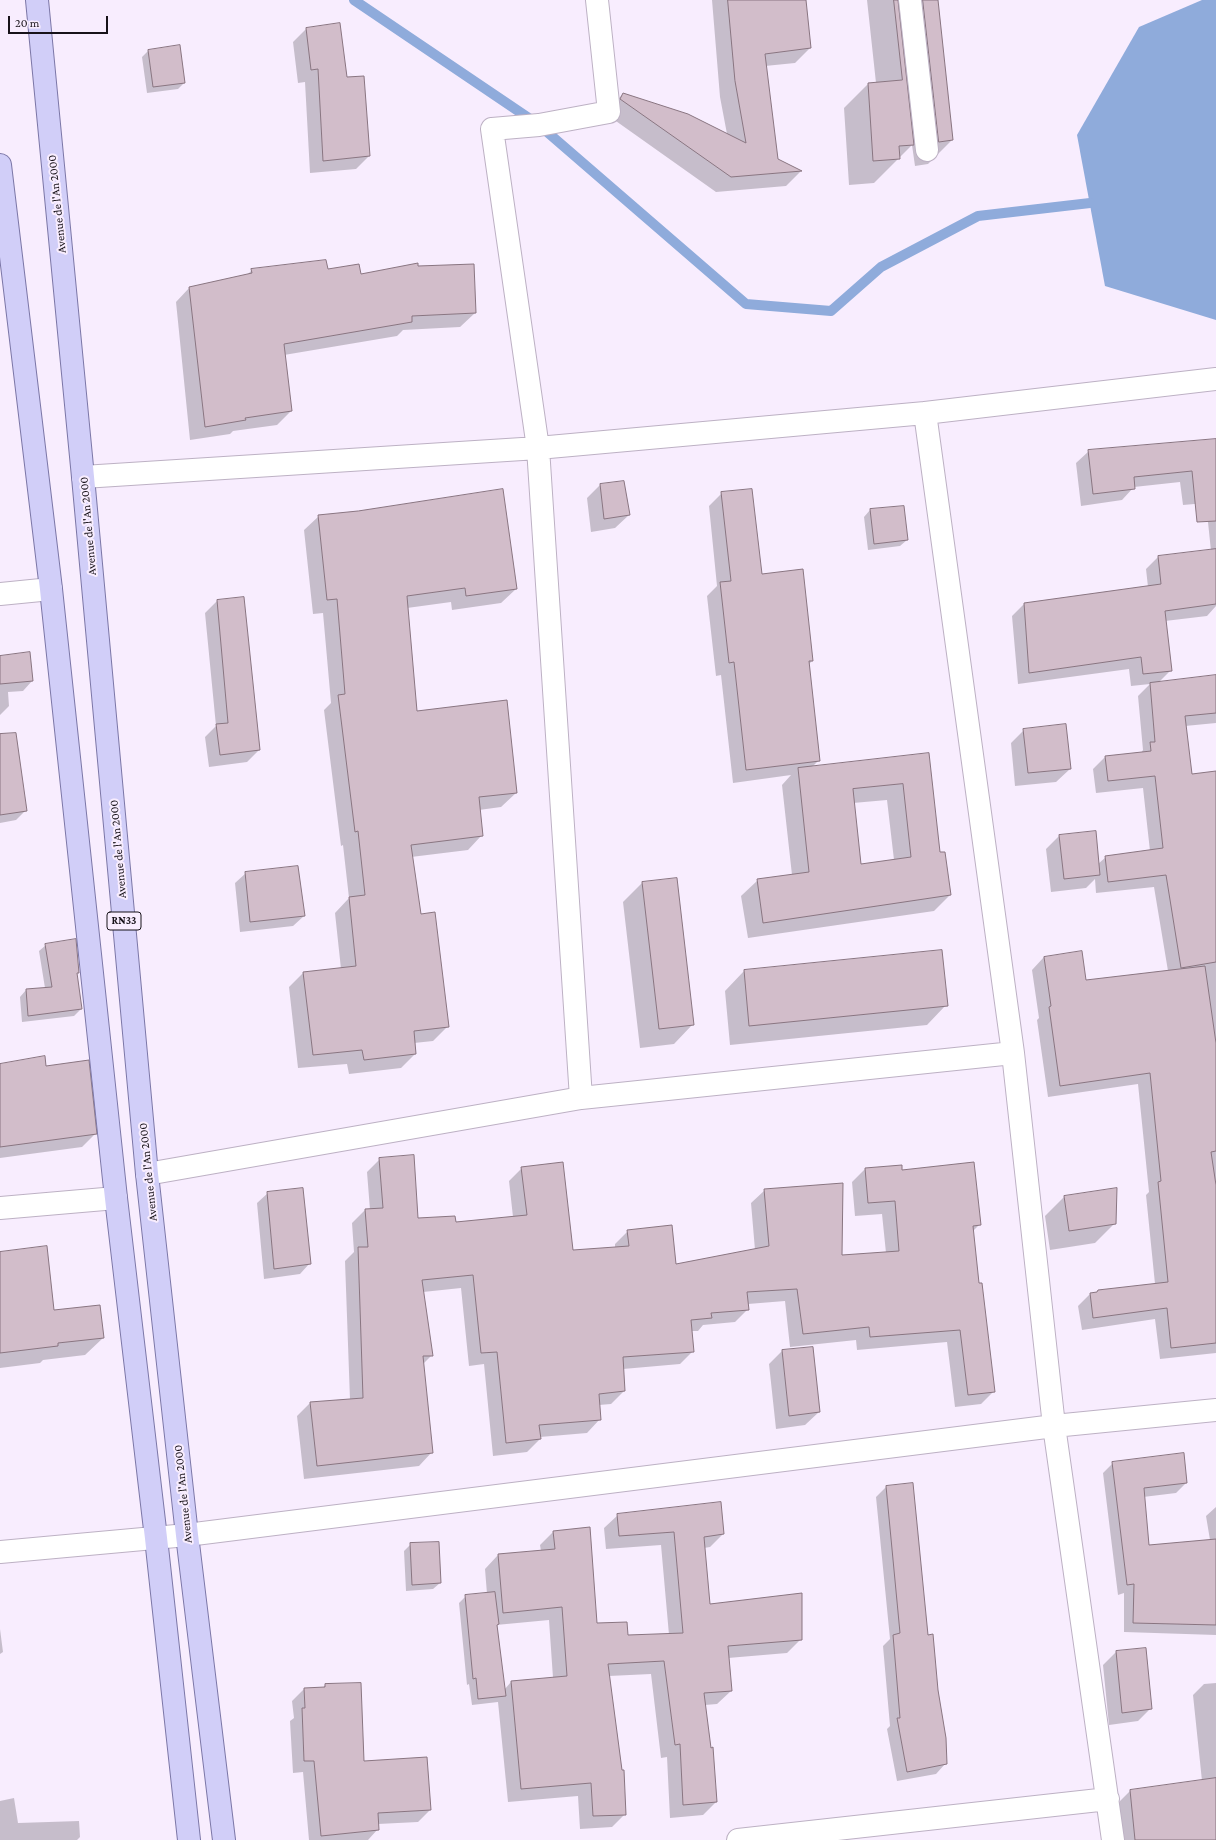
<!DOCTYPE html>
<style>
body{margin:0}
#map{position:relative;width:1216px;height:1840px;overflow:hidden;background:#f8edfe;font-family:"Crimson Pro",serif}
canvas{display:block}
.scale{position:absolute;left:8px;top:16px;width:100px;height:18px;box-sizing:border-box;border:2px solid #171219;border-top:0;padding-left:5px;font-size:12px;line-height:14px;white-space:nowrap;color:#171219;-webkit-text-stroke:3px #f8edfe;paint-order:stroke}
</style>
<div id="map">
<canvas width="1216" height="1840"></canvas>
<div class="scale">20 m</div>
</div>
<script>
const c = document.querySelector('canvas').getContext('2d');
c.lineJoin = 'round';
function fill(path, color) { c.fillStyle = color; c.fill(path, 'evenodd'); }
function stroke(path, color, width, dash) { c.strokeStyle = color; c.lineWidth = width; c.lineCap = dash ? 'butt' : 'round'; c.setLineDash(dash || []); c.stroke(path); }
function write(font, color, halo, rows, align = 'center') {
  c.font = font + ' "Crimson Pro",serif'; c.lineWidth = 4; c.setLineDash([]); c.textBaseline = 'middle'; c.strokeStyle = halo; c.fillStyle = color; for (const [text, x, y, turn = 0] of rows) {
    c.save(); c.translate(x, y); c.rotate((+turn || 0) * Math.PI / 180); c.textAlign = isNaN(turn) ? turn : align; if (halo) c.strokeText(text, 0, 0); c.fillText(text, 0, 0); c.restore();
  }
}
fill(new Path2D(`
 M1202,0H1216V320L1105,286L1077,135L1139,27Z`), '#8fabdb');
fill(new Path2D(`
 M712,0H805L810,48L795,63L765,66L777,159L801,171L786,186L716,192L606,114L608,109L623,94L727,134L720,97Z
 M867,0H937L952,140L928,164L915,166L912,145L874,183L849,185L844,108L868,84L876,83Z
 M306,29L346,78L369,156L356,169L310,173L305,82L298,83L293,42Z
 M149,50L184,83L178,89L147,93L142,57Z
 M417,267L475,313L460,327L403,330L397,336L284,355L291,411L277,425L233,431L230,434L190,440L176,302L190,287L246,276L252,270H327L360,276Z
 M1216,440V606L1207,616L1165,621L1170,671L1158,683L1216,676V723L1185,726L1191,775L1216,772V1353L1160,1359L1155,1319L1082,1330L1078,1306L1090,1294H1095L1098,1291L1155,1284L1146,1195L1149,1192L1138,1084L1048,1097L1037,1020L1039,1018L1032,970L1044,957L1085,981L1168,971L1154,887L1096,893L1095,879L1086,888L1051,892L1046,849L1059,836L1098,864L1106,857L1150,851L1143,788L1096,793L1093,769L1105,757L1141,753L1143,750L1138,696L1150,684L1131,686L1129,669L1018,684L1012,616L1024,604L1148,587L1146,569L1158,557L1211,551L1206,503L1183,505L1180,482L1134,487L1122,500L1081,506L1076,463L1089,451Z
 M600,485L629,515L615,528L591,532L587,498Z
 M722,493L761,575L812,661L809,664L819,760L812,767L928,754L940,854L950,895L934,911L748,938L741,896L758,880L792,875L782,785L791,775L733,783L721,675L716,676L707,596L717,586L709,506ZM887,800L894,860L860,865L853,803Z
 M870,510L907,540L900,546L868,550L864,517Z
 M319,516L516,589L501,603L452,610L451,602L407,608L416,712L516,793L501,807L479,810L482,835L468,850L411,857L421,915L447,1027L433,1041L414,1043L415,1054L401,1068L349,1074L347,1064L298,1068L289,987L303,973L341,969L335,913L349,898L343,845L341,846L324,710L331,703L323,613L313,614L304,530Z
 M243,598L259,750L247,762L209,767L205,737L216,726L205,613L217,601Z
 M0,657L32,681L23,691L8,692L9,706L0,715Z
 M1024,730L1070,769L1056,782L1015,786L1011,743Z
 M0,769L26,810L16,820L0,823Z
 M246,873L304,916L293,926L240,932L235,883Z
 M642,883L693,1024L674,1044L640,1048L623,902Z
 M46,945L78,972L76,974L81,1009L74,1016L22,1022L20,997L26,990L45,988L39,951Z
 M744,971L946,1005L927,1025L730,1045L725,991Z
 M0,1065L45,1067L96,1133L82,1147L0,1158Z
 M380,1159L418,1219L455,1223L513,1217L509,1181L522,1168L573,1251L615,1248V1244L628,1231L675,1265L755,1250L751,1203L765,1190L841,1256L886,1253L882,1214L855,1216L852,1182L865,1169L901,1171L980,1224L972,1232L978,1284L994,1391L981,1404L955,1407L947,1342L857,1350L856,1340L790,1347L785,1301L748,1304V1309L735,1322L703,1325L698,1331H691L693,1351L680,1364L623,1369L624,1391L611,1404L599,1405L600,1419L587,1433L540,1437V1439L527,1452L493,1456L484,1364L469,1366L461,1288L423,1292L432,1355L423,1364L432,1452L419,1466L304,1479L297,1416L310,1403L350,1400L345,1261L354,1252L352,1223L365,1210H370L367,1172Z
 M268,1193L310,1263L300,1274L264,1279L257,1203Z
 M1064,1197L1115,1223L1095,1243L1050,1250L1045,1216Z
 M0,1253L53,1311L103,1338L85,1355L43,1360L40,1363L0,1368Z
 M782,1351L819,1412L805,1425L776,1429L769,1364Z
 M1113,1463L1186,1483L1176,1493L1143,1497L1149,1546L1210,1540L1206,1516L1216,1507V1635L1124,1632V1593L1118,1595L1103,1473Z
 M886,1487L927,1636L946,1763L936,1774L897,1781L887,1729L890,1726L883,1646L890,1639L876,1497Z
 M618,1515L723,1534L710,1547L704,1548L709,1605L801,1639L787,1653L728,1658L731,1691L717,1704L705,1705L716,1802L703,1815L670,1818L667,1757L661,1758L651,1674L609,1676L622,1771L625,1814L612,1827L580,1829L578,1796L508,1802L498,1702L472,1705L469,1684L467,1685L459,1603L466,1596L487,1594L485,1569L498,1555L541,1551L540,1545L553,1532L596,1624L627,1636L669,1635L661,1545L606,1549L604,1528ZM549,1620L553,1678L511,1682L504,1690L496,1625Z
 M411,1544L440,1583L433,1589L406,1591L404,1551Z
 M0,1629L3,1652L0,1654Z
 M1145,1650L1151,1708L1138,1721L1109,1725L1103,1665L1116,1652Z
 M1216,1683V1840H1123L1119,1802L1130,1791L1202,1781L1193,1695L1204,1684Z
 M325,1685L363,1762L430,1810L418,1822L378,1824V1829L368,1840H309L303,1772L293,1773L290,1721L294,1718L292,1701L304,1689L323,1688Z
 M14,1798L18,1823L79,1821L80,1837L77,1840H0V1801Z`), '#0003');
stroke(new Path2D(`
 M354,0L539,125L746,304L831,311L881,267L978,216L1090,203`), '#8fabdb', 10);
const building = new Path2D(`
 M728,0H806L811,48L765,54L778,159L802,171L731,177L620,99L623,93L688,114L746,143L735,81Z
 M894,0H898L914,145L899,146L900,159L873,161L868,83L902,80Z
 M923,0H938L953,140L939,142Z
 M340,23L347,77L364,76L370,156L323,161L318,69L311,70L306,28Z
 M180,45L185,83L153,87L148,50Z
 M326,260L328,269L359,264L361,274L418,263V266L474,264L476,313L412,316V322L284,344L292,411L245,418L246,420L205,427L189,287L252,273L251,269Z
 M1216,439V521L1197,522L1192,471L1134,477L1135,489L1093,494L1088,450Z
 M624,481L630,515L604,519L600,484Z
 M503,489L517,589L466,596L465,588L407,596L417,711L507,700L517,793L479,797L483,836L411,845L421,914L435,912L449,1027L414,1031L416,1054L364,1060L362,1050L313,1055L303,972L356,966L349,897L365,895L358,831L355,832L338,695L345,694L337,599L327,600L318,515L358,511Z
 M752,489L762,574L803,569L813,661H809L820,761L746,770L734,662L729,663L720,582L731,581L721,492Z
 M904,506L908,540L874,544L870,509Z
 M1216,549V604L1165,611L1172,671L1143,674L1141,657L1029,673L1024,603L1161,584L1158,556Z
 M244,597L260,750L220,755L216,724L228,723L217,600Z
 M30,652L33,681L0,684V656Z
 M1216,675V713L1185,716L1192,774L1216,771V962L1181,968L1166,875L1108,882L1105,856L1163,848L1155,776L1108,781L1105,756L1151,751L1150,742H1155L1150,683Z
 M1066,724L1071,769L1028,773L1023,729Z
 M16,733L27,811L0,815V734Z
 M929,753L940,852H945L951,895L763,923L757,879L809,872L798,768ZM903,784L911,857L861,864L853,789Z
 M1096,831L1100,875L1064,879L1059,835Z
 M298,866L305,916L250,922L245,872Z
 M677,878L694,1025L659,1029L642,882Z
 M76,939L79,973H77L82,1009L28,1016L26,989L52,987L45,944Z
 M942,950L948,1006L749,1026L744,970Z
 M1082,951L1086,980L1205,966L1216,1043V1151L1211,1152L1216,1185V1343L1171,1348L1167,1308L1093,1318L1090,1293L1097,1292L1098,1290L1168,1282L1158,1182L1161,1181L1150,1073L1060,1086L1049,1007L1051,1006L1044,957Z
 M45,1056L46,1066L89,1060L97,1134L0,1147V1064Z
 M414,1155L418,1218L455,1216L456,1222L527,1215L521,1167L563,1162L573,1250L629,1246L627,1230L672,1225L676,1264L769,1246L764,1189L843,1183L842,1255L899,1251L895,1201L868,1203L865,1168L902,1165V1170L974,1162L981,1225L973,1226L979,1283H982L995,1392L968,1395L960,1330L870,1337L869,1327L803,1334L797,1289L747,1292L749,1310L711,1313L712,1318L691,1320L694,1352L623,1357L625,1391L599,1394L601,1420L539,1425L541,1439L506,1443L497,1352L481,1353L473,1275L422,1280L433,1356H423L433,1453L317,1466L310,1402L363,1398L358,1247H368L365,1209L383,1208L379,1158Z
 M303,1188L311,1264L274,1269L267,1192Z
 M1117,1188L1116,1224L1069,1231L1064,1196Z
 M47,1246L54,1310L100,1305L104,1338L58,1343V1346L0,1353V1252Z
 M813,1347L820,1412L789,1416L782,1350Z
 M1184,1453L1187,1483L1144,1488L1149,1545L1216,1539V1625L1133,1623L1134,1584L1127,1585L1112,1462Z
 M913,1483L928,1635L933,1634L938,1690L946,1738L947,1764L907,1772L897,1718H900L893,1635L900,1633L886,1486Z
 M721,1502L724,1534L704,1537L710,1604L802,1593V1640L728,1646L732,1691L704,1693L711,1748L713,1747L717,1802L683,1805L680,1744L675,1745L664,1661L608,1664L622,1770H624L626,1815L593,1816L591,1783L521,1789L511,1681L567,1676L562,1607L503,1613L498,1554L555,1549L553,1531L590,1527L597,1623L627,1622L628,1635L683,1633L674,1532L619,1536L617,1514Z
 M439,1542L441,1583L412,1585L410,1543Z
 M495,1592L499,1624L497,1625L506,1696L478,1699L476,1678L473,1679L465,1595Z
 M1146,1648L1152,1709L1122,1713L1116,1651Z
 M361,1683L364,1761L427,1757L431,1810L378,1813L379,1830L321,1836L314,1761H304L302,1708H305L304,1688L325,1687V1684Z
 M1216,1778V1840H1135L1130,1790Z`);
fill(building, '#d2bdca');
stroke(building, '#897581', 1);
const minor = new Path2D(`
 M910,0L927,150
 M925,413L1013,1053L1054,1426L1113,1840
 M83,477L538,448L925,413L1216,379
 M0,594L51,589
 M581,1098L538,448L492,129L539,125L609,112L597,0
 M147,1174L581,1098L1013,1053
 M0,1208L116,1198
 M0,1552L187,1535L1054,1426L1216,1410
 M738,1840L1108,1799`);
const primary = new Path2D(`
 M37,0L83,477L147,1174L187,1535L224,1840
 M0,165L51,589L116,1198L156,1538L189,1840`);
stroke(minor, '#bdb1c4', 24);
stroke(primary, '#7c77a7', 24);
stroke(minor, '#fff', 22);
stroke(primary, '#d1cef8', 22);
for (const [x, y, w] of [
 [124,921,34]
]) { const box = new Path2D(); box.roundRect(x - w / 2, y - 9, w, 18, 3); c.fillStyle = '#f8edfe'; c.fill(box); stroke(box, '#171219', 1); }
write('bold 11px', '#171219', null, [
 ["RN33",124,921]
]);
write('12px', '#171219', '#f8edfe', [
 ["Avenue de l'An 2000",57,204,-96],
 ["Avenue de l'An 2000",88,526,-95],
 ["Avenue de l'An 2000",118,849,-95],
 ["Avenue de l'An 2000",148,1172,-96],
 ["Avenue de l'An 2000",183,1494,-96]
]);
</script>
